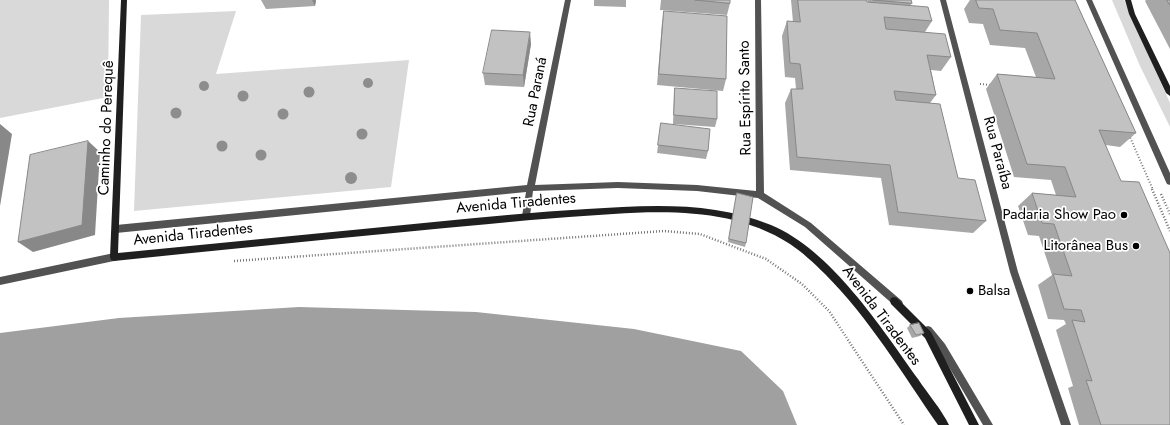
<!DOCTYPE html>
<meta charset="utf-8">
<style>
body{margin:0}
canvas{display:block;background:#fff}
</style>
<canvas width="1170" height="425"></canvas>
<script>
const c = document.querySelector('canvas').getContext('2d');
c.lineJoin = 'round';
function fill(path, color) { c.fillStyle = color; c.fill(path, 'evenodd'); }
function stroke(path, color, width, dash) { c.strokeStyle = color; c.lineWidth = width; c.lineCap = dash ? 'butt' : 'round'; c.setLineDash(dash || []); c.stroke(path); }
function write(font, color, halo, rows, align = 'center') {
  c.font = font + ' Jost,sans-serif'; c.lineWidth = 3.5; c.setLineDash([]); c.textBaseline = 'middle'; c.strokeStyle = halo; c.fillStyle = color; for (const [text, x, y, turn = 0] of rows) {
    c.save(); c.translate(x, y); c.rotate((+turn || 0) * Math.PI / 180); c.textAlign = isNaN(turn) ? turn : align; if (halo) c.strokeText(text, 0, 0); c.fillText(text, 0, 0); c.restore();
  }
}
fill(new Path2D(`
 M0,0H109L108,97L0,118Z
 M1112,0H1124L1170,103V127L1140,66Z
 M236,11L216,74L409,60L391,187L134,211L141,15Z`), '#d9d9d9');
fill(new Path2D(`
 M299,307L476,312L634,329L741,351L783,391L797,425H0V333L119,318Z`), '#a0a0a0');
stroke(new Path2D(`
 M980,84L991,85
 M1129,135L1153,190`), '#747474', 2, [1, 2]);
stroke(new Path2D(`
 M1152,189L1170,231
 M1161,194L1170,214
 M234,261L664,231L700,234L766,259L802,284L829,311L904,425`), '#747474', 2.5, [1, 2]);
fill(new Path2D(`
 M114,253L117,254L118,257L117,260L114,261L0,285V277Z`), '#525252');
fill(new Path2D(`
 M565,0H571L535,185L618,182L697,185L756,191L755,0H761L764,193L811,223L902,301L903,304L902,307L899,308L896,307L805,227L758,198L697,191L618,188L533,191L530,216L529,218L526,219L523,218L522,216L526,192L116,233L113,231L112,229L113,227L116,225L527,185Z
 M940,0H946L1018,272L1071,425H1061L1010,272Z
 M1086,0H1092L1170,173V185L1167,184L1166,182Z
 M928,326L931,327L945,344L993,425H983L939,350L925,333L924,330L925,327Z`), '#525252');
fill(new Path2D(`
 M121,0H127L118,253C224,243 329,232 434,222C485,217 536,212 587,209C649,205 713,201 771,225C831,250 881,327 918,379C928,394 941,409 949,425H938C902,373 869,318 825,274C814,263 802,252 790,244C725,202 642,212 569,217C514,221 459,227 404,232C307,241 211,251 114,261L111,260L110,257Z
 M1125,0H1131L1135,14L1170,86V96L1166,93L1129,14Z
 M894,297L897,298L931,332L979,425H969L925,338L891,304L890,301L891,298Z`), '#1f1f1f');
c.fillStyle = '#8d8d8d';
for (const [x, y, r] of [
 [368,83,5],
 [204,86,5],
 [309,92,5.5],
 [243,96,5.5],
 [176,113,5.5],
 [283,114,5.5],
 [362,134,5.5],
 [222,146,5.5],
 [261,155,5.5],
 [351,178,6]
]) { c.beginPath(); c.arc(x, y, r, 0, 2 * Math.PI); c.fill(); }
fill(new Path2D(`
 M261,0H316L315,6L266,9Z
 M594,0H626V7L594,6Z
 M661,0H730V3L727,15L660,10Z
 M791,0H866L867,2H868L867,0H911L912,3L910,6L932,21L925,32L951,57L941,71L931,70L936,95L930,103L958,178L986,221L973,233L889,225L881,178L790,170L785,103L791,89H796L795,78L785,77L782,36L787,21L793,22Z
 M970,0H1075L1136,133L1120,147L1106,145L1170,425H1079L1068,388L1073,386L1056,330L1066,324L1064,320L1048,319L1038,285L1052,275L1039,236L1028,235L1018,206L1032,193L1056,195L1051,180L1014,177L986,89L997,74L1036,77L1025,48L990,45L983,24L969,23L964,9Z
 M1146,0H1170V49L1145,1Z
 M664,11L726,79L723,91L657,85L662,23Z
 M531,44L524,87L485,85L483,73Z
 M675,88L717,119L715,127L673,124L674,97Z
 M661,123L708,151L706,159L657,153Z
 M737,193L746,243L745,247L728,242L736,197Z
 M910,325L924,333L920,336L912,338L907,328Z`), '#a7a7a7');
fill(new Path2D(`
 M312,0H316L315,6Z
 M530,32L531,44L524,87L523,75Z
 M0,124L12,134L0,206Z
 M88,141L100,152L95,235L33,252L18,242Z`), '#888');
const building = new Path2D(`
 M695,0H730V3Z
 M798,0H866L867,2L928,7L932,21L884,17L886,29L945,34L951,57L927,55L936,95L894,91L896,100L940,104L958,178L975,180L986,221L898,212L890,165L797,157L791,89H803L800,64L790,63L787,21L800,22Z
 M873,0H911L912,3Z
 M976,0H1075L1136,133L1099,130L1121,181L1139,182L1170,253V425H1101L1086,380L1092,381L1072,320L1085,322L1081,310L1064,309L1053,274L1072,276L1054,224L1042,223L1032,193L1076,197L1065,167L1027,164L997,74L1055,79L1037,33L1000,30L993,9L979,8Z
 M1167,0H1170V5Z
 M664,11L727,16L726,79L659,74Z
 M492,30L530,32L523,75L483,73Z
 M675,88L717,91V119L674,115Z
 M661,123L710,129L708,151L658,145Z
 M88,141L82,225L18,242L30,155Z
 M737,193L753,197L746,243L729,239Z
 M919,323L924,333L916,335L910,325Z`);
fill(building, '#c2c2c2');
stroke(building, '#888', 1);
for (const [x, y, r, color] of [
 [1124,215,4,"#000"],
 [1136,246,4,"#000"],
 [970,291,4,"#000"]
]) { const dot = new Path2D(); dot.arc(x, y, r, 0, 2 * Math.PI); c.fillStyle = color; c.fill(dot); stroke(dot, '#fff', 1.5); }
write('15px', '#000', '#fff', [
 ["Rua Paraná",536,92,-79],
 ["Rua Espírito Santo",746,98,-91],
 ["Caminho do Perequê",107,128,-88],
 ["Rua Paraíba",997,153,75],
 ["Avenida Tiradentes",516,204,-5],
 ["Avenida Tiradentes",193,235,-6],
 ["Avenida Tiradentes",881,316,53]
]);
write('15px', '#000', '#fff', [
 ["Padaria Show Pao",1116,215],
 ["Litorânea Bus",1128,246],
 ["Balsa",978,291,"left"]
], 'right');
</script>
